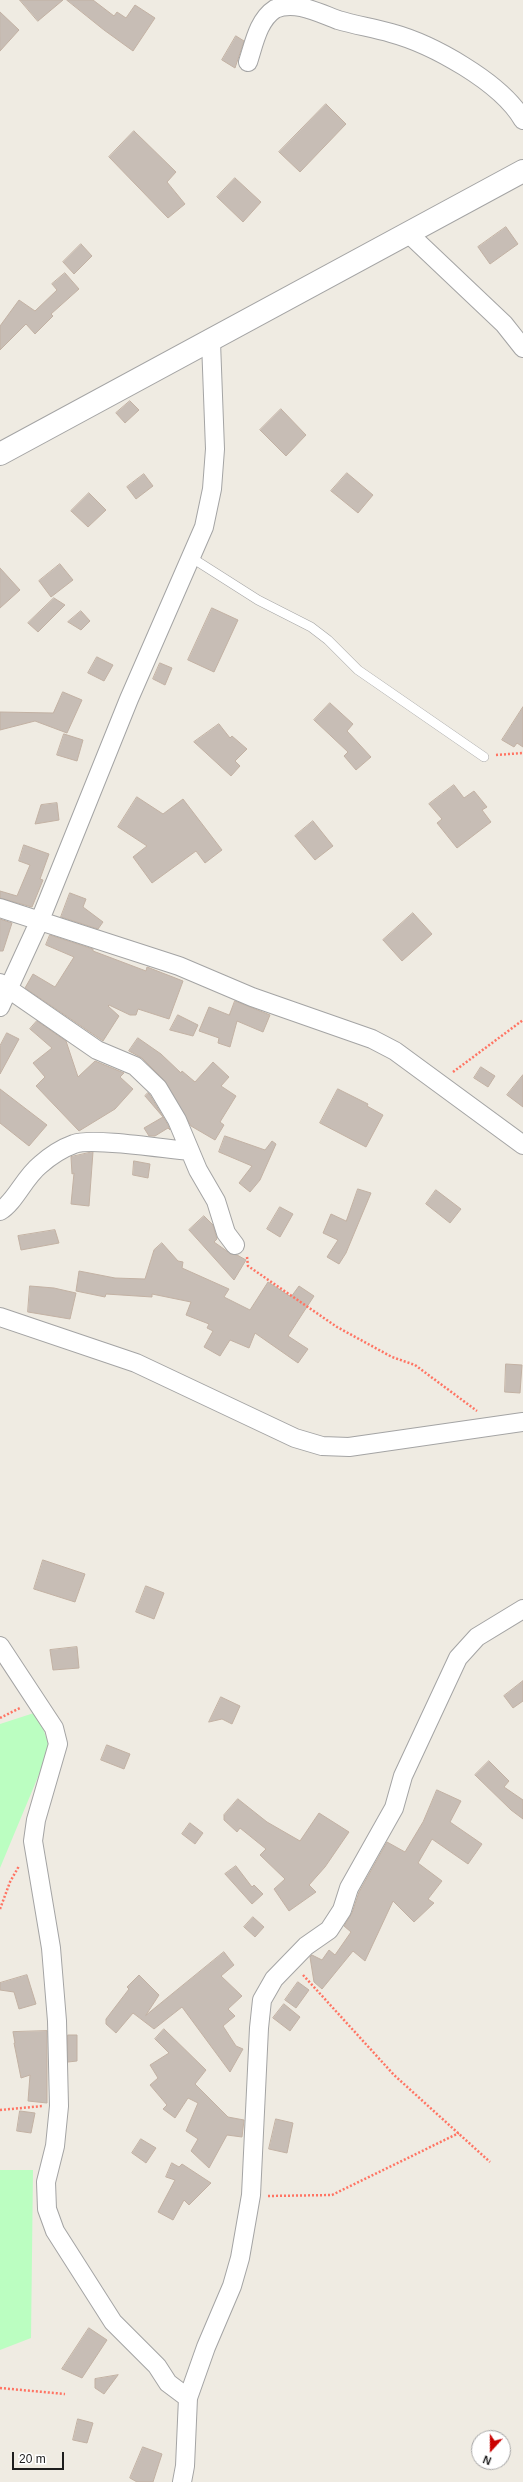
<!DOCTYPE html>
<style>
body{margin:0}
#map{position:relative;width:523px;height:2482px;overflow:hidden;background:#efebe2;font-family:Arial,sans-serif}
canvas{display:block}
.north{position:absolute;left:471px;top:2430px;width:40px;height:40px;box-sizing:border-box;background:#fff;border:1px solid #a5a5a5;border-radius:50%;rotate:201deg;font-size:11px;font-weight:700;line-height:16px;text-align:center;color:#1d1d1d}
.north::after{content:'';display:block;margin:auto;width:14px;height:18px;background:#ca0200;clip-path:polygon(50% 0,100% 100%,50% 72%,0 100%)}
.scale{position:absolute;left:12px;top:2452px;width:52px;height:18px;box-sizing:border-box;border:2px solid #1d1d1d;border-top:0;padding-left:5px;font-size:12px;line-height:14px;white-space:nowrap;color:#1d1d1d;-webkit-text-stroke:3px #fff;paint-order:stroke}
</style>
<div id="map">
<canvas width="523" height="2482"></canvas>
<div class="north">N</div>
<div class="scale">20 m</div>
</div>
<script>
const c = document.querySelector('canvas').getContext('2d');
c.lineJoin = 'round';
function fill(path, color) { c.fillStyle = color; c.fill(path, 'evenodd'); }
function stroke(path, color, width, dash) { c.strokeStyle = color; c.lineWidth = width; c.lineCap = dash ? 'butt' : 'round'; c.setLineDash(dash || []); c.stroke(path); }
fill(new Path2D(`
 M37,1712L50,1748L0,1868V1724Z
 M0,2170H33L31,2338L0,2350Z`), '#bbfec1');
const building = new Path2D(`
 M20,0H63L38,21Z
 M67,0H93L114,16L117,12L126,18L135,5L155,18L133,51L104,30Z
 M0,12L19,30L0,51Z
 M236,36L244,41L235,68L222,60Z
 M326,104L346,124L300,172L279,152Z
 M134,131L176,172L167,182L185,204L168,218L109,157Z
 M235,178L261,202L243,222L217,197Z
 M506,227L518,244L490,264L478,247Z
 M81,244L92,256L74,274L63,262Z
 M65,273L79,289L51,314L53,316L35,334L26,324L0,350V326L19,300L35,311L57,290L52,284Z
 M130,401L139,410L125,423L116,413Z
 M281,409L306,435L286,456L260,430Z
 M347,473L373,495L358,513L331,491Z
 M144,474L153,486L136,499L127,487Z
 M89,493L106,510L88,527L71,511Z
 M60,564L73,580L51,597L39,581Z
 M0,568L20,590L0,608Z
 M54,598L65,605L38,632L28,623Z
 M212,608L238,620L214,672L188,660Z
 M81,611L90,621L81,630L68,622Z
 M97,657L113,665L104,681L88,673Z
 M160,663L172,668L165,685L153,679Z
 M63,692L82,700L67,733L35,721L0,730V712L53,713Z
 M330,703L353,724L347,731L371,757L356,770L344,756L348,752L314,720Z
 M523,707V747L517,743L514,747L502,740Z
 M219,724L230,738L232,736L247,749L235,761L240,766L231,776L194,742Z
 M64,734L83,740L77,761L57,755Z
 M454,785L464,798L474,791L487,807L482,810L491,822L457,848L437,823L442,819L429,804Z
 M137,797L163,814L183,799L222,850L205,863L196,851L152,883L133,857L147,846L118,827Z
 M57,803L59,820L35,824L41,805Z
 M313,821L333,846L315,860L295,836Z
 M24,845L49,854L40,879L43,880L32,907L0,898V891L17,896L30,865L19,861Z
 M70,893L86,899L83,907L103,922L98,929L61,917Z
 M413,913L432,934L402,961L383,940Z
 M0,919L12,923L3,951H0Z
 M50,935L93,949V951L146,971L147,967L183,981L169,1019L138,1009L136,1015H130L109,1005L108,1006L119,1016L103,1041L25,988L33,974L55,987L74,957L46,945Z
 M235,1001L270,1015L263,1032L237,1021L230,1047L218,1043L219,1038L199,1031L209,1007L229,1015Z
 M178,1015L198,1025L193,1036L170,1030Z
 M37,1021L66,1041L78,1077L95,1061L124,1073L120,1077L133,1089L115,1109L79,1131L36,1086L45,1077L33,1063L52,1048L30,1029Z
 M7,1033L19,1039L0,1074V1046Z
 M138,1038L161,1054L181,1073L182,1071L195,1082L213,1062L229,1077L221,1086L236,1096L220,1122L224,1125L215,1140L191,1126L165,1081L142,1058L129,1051Z
 M481,1067L495,1076L488,1087L474,1078Z
 M523,1075V1107L507,1095Z
 M0,1089L47,1125L29,1146L0,1123Z
 M338,1089L368,1104L367,1106L383,1115L366,1147L320,1123Z
 M148,1093L150,1095L168,1125L170,1130L168,1128L155,1136H149L144,1128L163,1117L145,1096Z
 M225,1136L265,1150L272,1141L276,1144L260,1180L250,1192L239,1183L252,1166L219,1152Z
 M93,1152L89,1206L71,1204L74,1173L72,1174L71,1157Z
 M134,1161L150,1164L148,1178L133,1175Z
 M358,1189L371,1193L346,1253L339,1264L327,1257L338,1240L323,1233L331,1214L346,1221Z
 M436,1190L461,1209L450,1223L426,1204Z
 M280,1207L293,1214L280,1237L267,1229Z
 M204,1216L213,1225L217,1239L214,1242L231,1254L237,1255L246,1260L234,1280L189,1230Z
 M55,1230L59,1243L21,1250L18,1236Z
 M162,1243L178,1261L183,1262L182,1268L229,1289L224,1297L250,1310L268,1282L291,1297L299,1286L314,1296L288,1336L308,1349L298,1363L255,1333L249,1348L230,1340L220,1356L204,1347L213,1331L207,1328L209,1324L186,1315L191,1302L152,1294V1297L106,1294L105,1297L76,1291L79,1271L115,1278L145,1279L154,1250Z
 M30,1286L54,1288L76,1293L70,1319L28,1312Z
 M506,1364L522,1365L520,1393L505,1392Z
 M43,1560L85,1574L75,1602L34,1589Z
 M146,1586L164,1593L154,1619L136,1612Z
 M77,1647L79,1668L53,1670L50,1650Z
 M523,1681V1701L513,1708L504,1696Z
 M221,1697L240,1706L232,1724L222,1719L209,1722Z
 M107,1745L130,1754L124,1769L101,1760Z
 M489,1761L509,1781L504,1787L523,1800V1819L511,1810L475,1775Z
 M437,1790L461,1801L450,1822L482,1844L468,1864L432,1839L418,1863L442,1881L428,1899L434,1903L414,1922L393,1901L365,1961L353,1951L322,1989L314,1982L310,1957L312,1955L322,1960L329,1950L335,1955L351,1932L344,1926L352,1913L359,1892L387,1842L405,1852L423,1822Z
 M238,1799L267,1822L300,1841L319,1813L349,1832L325,1867L309,1885L316,1892L289,1911L274,1889L285,1879L260,1855L266,1849L240,1828L237,1832L224,1820V1815Z
 M190,1823L203,1833L195,1844L182,1834Z
 M236,1866L252,1887L254,1885L263,1894L252,1904L225,1874Z
 M253,1917L264,1927L255,1937L244,1927Z
 M224,1952L234,1965L221,1976L242,1996L228,2009L235,2016L223,2026L236,2046L243,2049L230,2072L182,2007L154,2029L133,2013L116,2033L106,2024V2019L129,1989L127,1987L139,1975L159,1995L146,2015Z
 M27,1975L36,2004L19,2009L14,1992L0,1990V1983Z
 M298,1982L309,1990L296,2008L285,2000Z
 M284,2004L300,2017L290,2031L273,2018Z
 M164,2029L206,2070L195,2084L228,2117L244,2120L242,2137L227,2135L209,2168L191,2151L198,2139L186,2131L198,2103L188,2098L175,2118L163,2109L167,2105L150,2085L158,2078L150,2065L169,2053L155,2039Z
 M47,2031V2103L28,2101L30,2075L21,2078L14,2043H15L13,2032Z
 M68,2035H77V2061L68,2062Z
 M20,2111L35,2113L31,2133L17,2131Z
 M276,2119L293,2123L287,2153L269,2149Z
 M141,2139L156,2148L146,2163L132,2153Z
 M172,2163L179,2167L182,2164L211,2183L189,2205L184,2200L173,2220L158,2212L175,2180L166,2177Z
 M89,2328L107,2340L82,2378L62,2369Z
 M118,2375L104,2394L95,2388V2379Z
 M78,2419L93,2423L87,2443L73,2440Z
 M143,2447L162,2454L153,2482H137L130,2478Z`);
fill(building, '#c7bdb5');
stroke(building, '#c2b1a3', 1);
const service = new Path2D(`
 M192,558L258,600L311,627L328,640L358,670L484,757`);
const minor = new Path2D(`
 M248,62C254,44 258,20 275,9C295,0 319,13 338,20C355,25 373,28 391,33C432,44 501,82 523,120
 M408,233L504,324L523,348
 M0,908L179,966L252,997L372,1039L395,1051L523,1145
 M0,983L97,1050L135,1066L158,1088L177,1120L198,1170L216,1201L226,1233L235,1245
 M0,1007L40,920L129,699L204,527L212,489L215,449L211,342
 M0,1211C15,1202 24,1178 40,1165C49,1157 63,1148 74,1144C92,1137 166,1149 189,1151
 M0,1317L136,1363L295,1438L322,1446L349,1447L523,1422
 M0,1646L54,1728L58,1744L36,1820L33,1841L51,1948L57,2021L59,2106L55,2146L46,2182L47,2209L55,2231L113,2322L157,2366L168,2383L188,2398L185,2466L182,2482
 M188,2398L206,2347L232,2286L240,2258L251,2195L259,2028L262,2000L274,1979L306,1946L329,1930L342,1910L349,1888L394,1808L403,1776L458,1658L477,1637L523,1609`);
const tertiary = new Path2D(`
 M0,454L523,171`);
stroke(service, '#a4a4a4', 10);
stroke(minor, '#a4a4a4', 20);
stroke(tertiary, '#a4a4a4', 24);
stroke(new Path2D(`
 M496,755L523,753
 M453,1072L523,1020
 M247,1257L248,1266L337,1327L392,1357L415,1365L477,1411
 M0,1718L20,1708
 M0,1909L10,1882L19,1866
 M303,1975L394,2075L490,2162
 M0,2110L43,2106
 M268,2196L332,2195L459,2133
 M0,2388L65,2394`), '#ff7463', 2.5, [2, 2]);
stroke(service, '#fff', 9);
stroke(minor, '#fff', 18);
stroke(tertiary, '#fff', 22);
</script>
